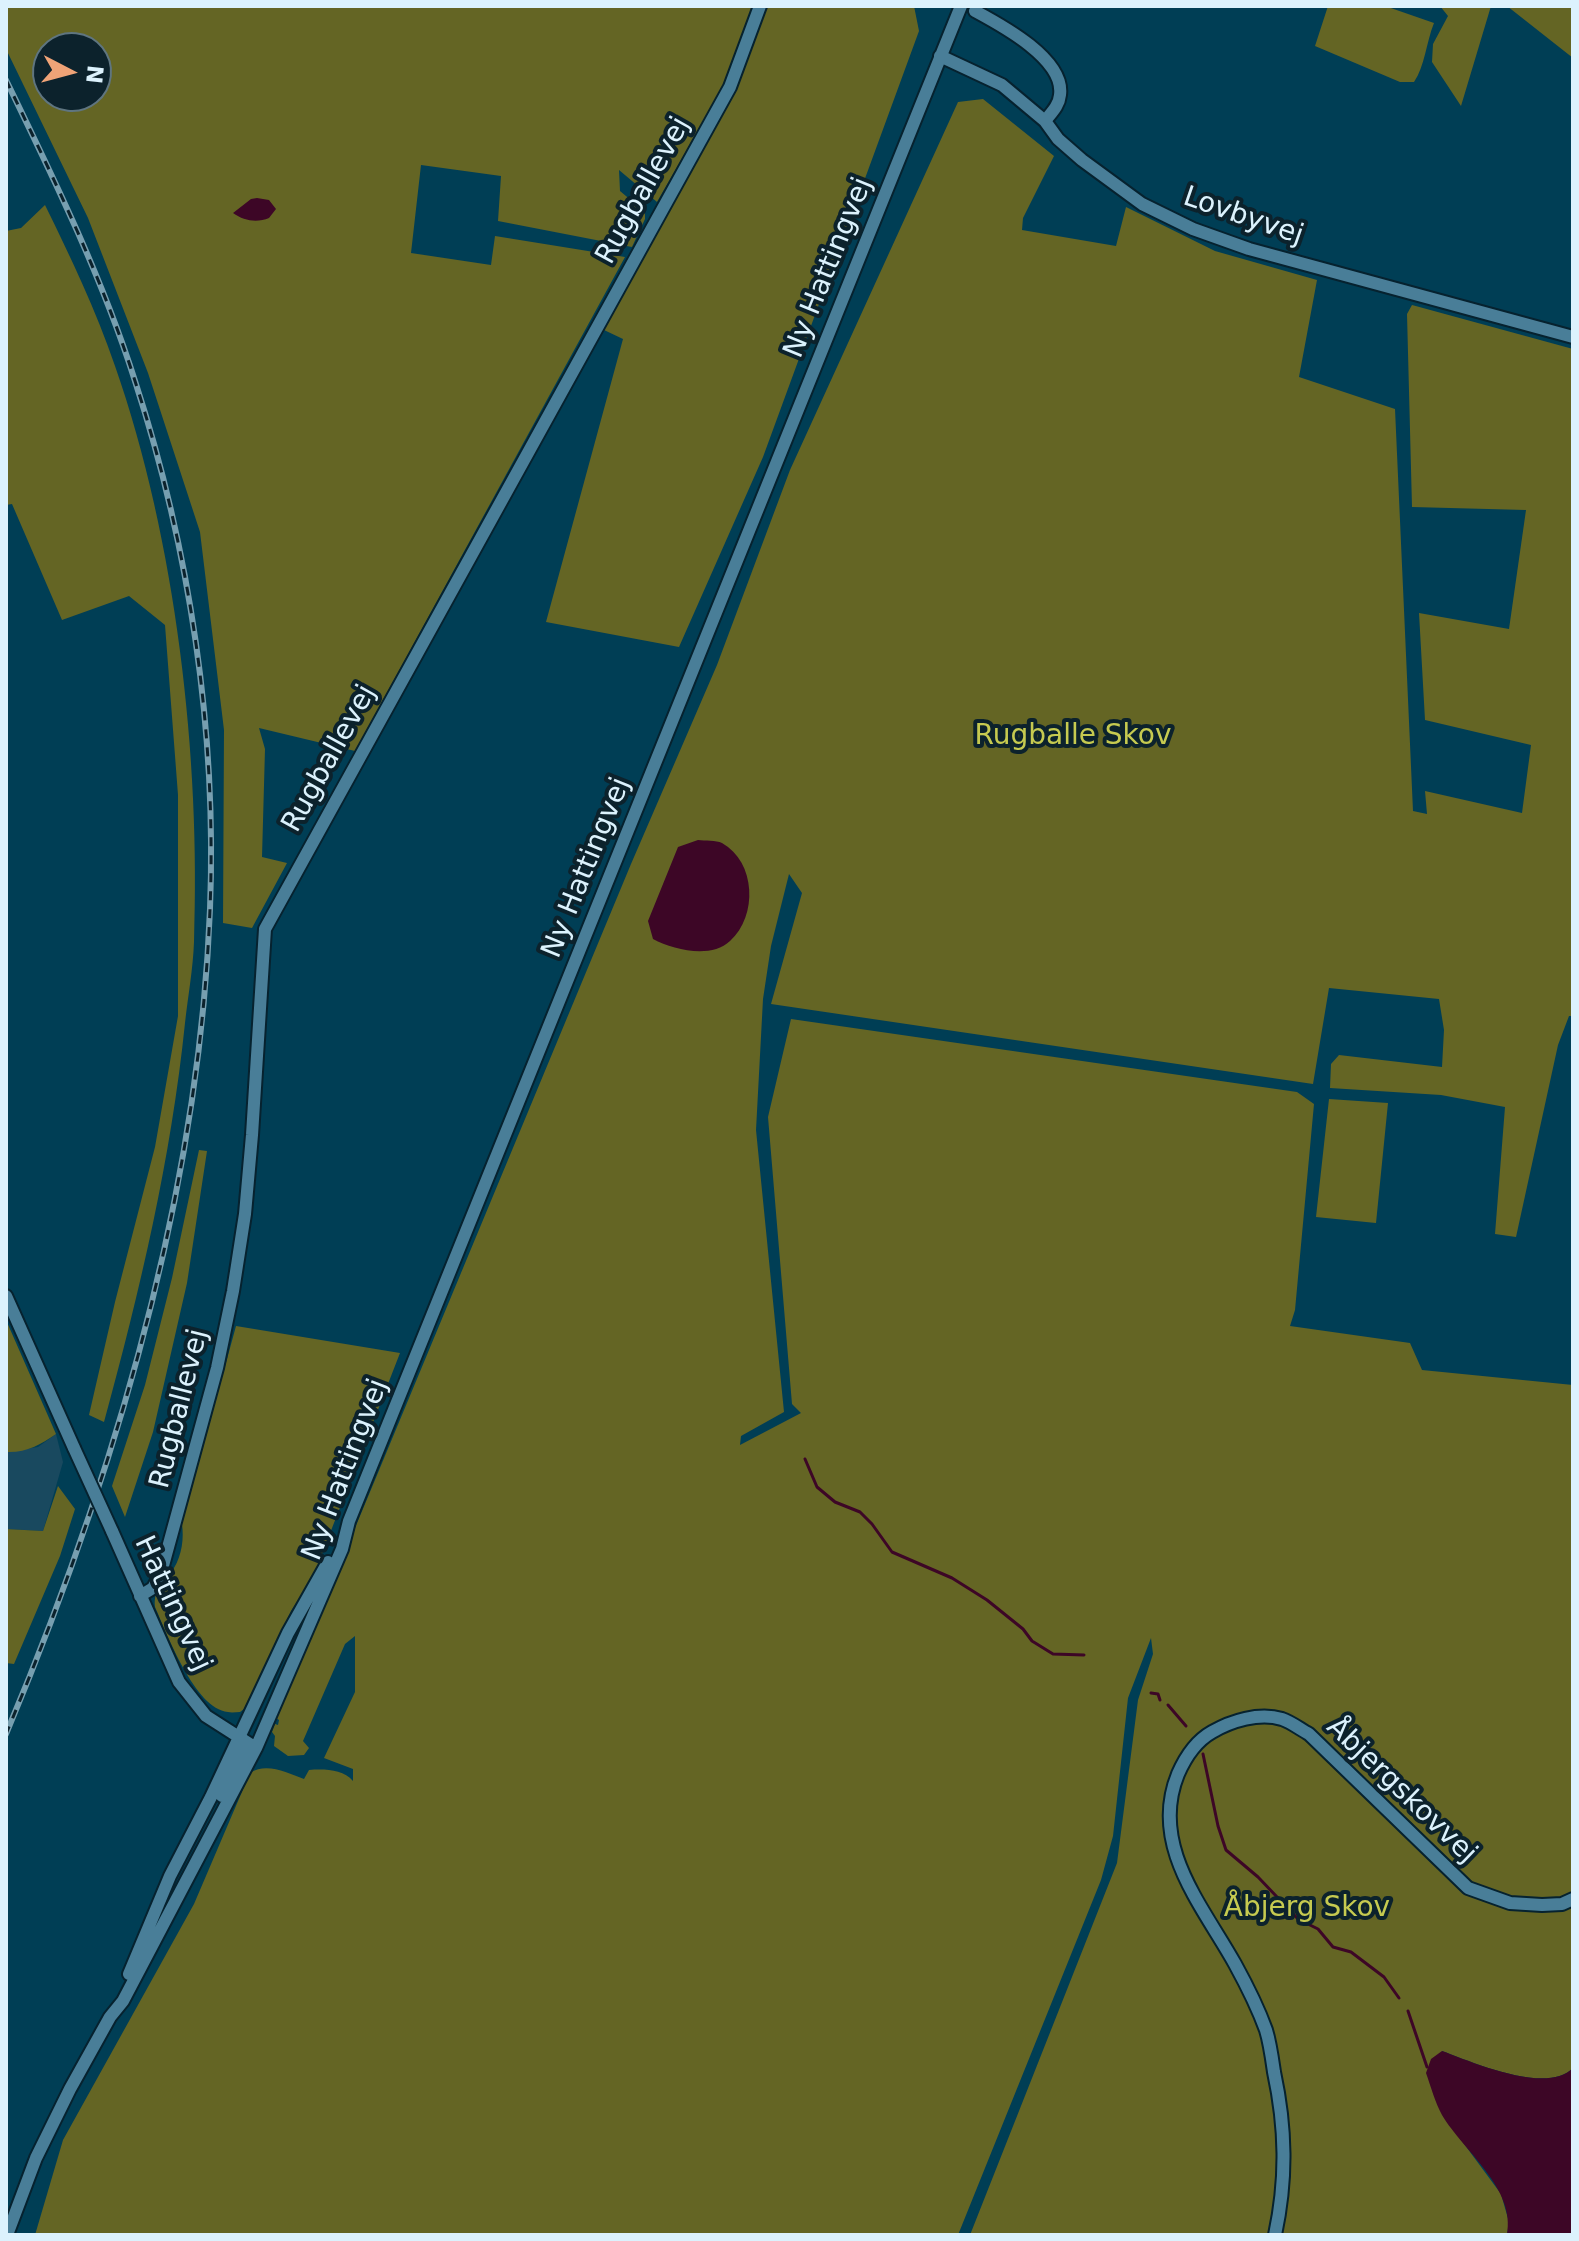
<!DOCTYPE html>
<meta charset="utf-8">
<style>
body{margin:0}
#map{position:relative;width:1579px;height:2241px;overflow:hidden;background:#003e55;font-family:"DejaVu Sans",sans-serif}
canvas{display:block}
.frame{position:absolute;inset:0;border:8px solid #dcf2fd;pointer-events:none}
.north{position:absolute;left:32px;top:32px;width:80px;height:80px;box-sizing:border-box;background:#0c222c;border:2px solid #5f7580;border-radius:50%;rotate:96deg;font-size:22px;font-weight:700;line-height:32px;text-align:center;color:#dcf2fd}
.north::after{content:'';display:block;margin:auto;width:28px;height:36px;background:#efa377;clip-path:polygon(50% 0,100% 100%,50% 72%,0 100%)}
</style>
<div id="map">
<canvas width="1579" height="2241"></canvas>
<div class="frame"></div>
<div class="north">N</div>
</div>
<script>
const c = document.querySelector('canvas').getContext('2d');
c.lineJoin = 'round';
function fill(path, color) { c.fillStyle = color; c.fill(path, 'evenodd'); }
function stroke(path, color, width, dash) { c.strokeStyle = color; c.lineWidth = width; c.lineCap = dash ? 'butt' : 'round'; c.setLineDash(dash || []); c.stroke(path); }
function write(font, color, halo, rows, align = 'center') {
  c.font = font + ' "DejaVu Sans",sans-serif'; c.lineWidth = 8; c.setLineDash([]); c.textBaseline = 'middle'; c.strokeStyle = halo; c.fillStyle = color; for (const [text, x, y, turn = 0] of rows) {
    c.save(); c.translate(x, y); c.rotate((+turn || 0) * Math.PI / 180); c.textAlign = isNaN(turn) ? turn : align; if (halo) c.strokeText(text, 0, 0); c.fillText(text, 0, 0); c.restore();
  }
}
fill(new Path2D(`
 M56,1434L63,1462L43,1531L6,1529V1452L38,1447Z`), '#19495f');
fill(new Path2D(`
 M6,6H753L730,74L657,202L619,170L620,191L645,212V219L632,247L498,221L501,176L421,165L411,253L491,265L495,236L625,257L355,751L259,728L265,749L262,857L287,863L252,928L223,923L224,730L200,532L148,373L88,218L6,49ZM48,48H96V96H48Z
 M764,6H914L919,31L763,457L679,647L546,622L623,339L604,330L737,83Z
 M1328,6H1385L1434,23C1426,43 1425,66 1414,82H1400L1315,46Z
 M1440,6H1491L1461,106L1432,62L1433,44L1448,16Z
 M1507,6H1573V58Z
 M983,99L1054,156L1023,218L1022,230L1116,246L1126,207L1215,251L1317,280L1299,377L1395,409L1413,811L1427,814L1425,791L1522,813L1531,745L1425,720L1419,613L1509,629L1526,510L1412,507L1407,314L1412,305L1573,349V1016H1569L1558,1045L1516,1237L1495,1234L1505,1107L1441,1095L1330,1088L1331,1064L1339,1055L1442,1067L1444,1030L1439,999L1329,988L1313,1084L771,1004L802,893L789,874L771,946L763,999L756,1130L784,1412L741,1436L740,1445L801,1413L792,1404L768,1117L791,1019L1297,1092L1314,1104L1295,1310L1290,1326L1410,1343L1422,1370L1573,1385V2068C1547,2095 1472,2062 1442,2051V2114L1501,2194L1509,2222L1507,2235H970L1117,1863L1138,1700L1153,1654L1151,1638L1128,1698L1113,1836L1101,1880L958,2235H35L63,2140L194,1904L250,1773C267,1762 287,1773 304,1779L309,1770C324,1769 343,1769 353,1781V1769L324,1758L355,1692V1636L345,1644L303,1741L309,1748L304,1755L288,1756L274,1746L275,1736L272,1732L275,1724L278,1725L279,1720L276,1718L631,864L717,665L790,470L958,102Z
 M45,205C71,258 96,310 115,366C176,540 201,758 194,942C193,969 188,996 185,1023C171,1159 140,1291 104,1422L89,1415L115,1302L155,1147L178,1016V795L165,625L129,596L62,620L12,504L6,505V231L21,228Z
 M1329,1099L1388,1103L1376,1223L1316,1217Z
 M199,1150L207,1151L187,1283L153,1432L125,1517L112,1486L145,1385L172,1278Z
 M6,1320L56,1434C40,1445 26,1453 6,1452Z
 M236,1326L400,1353L313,1577L291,1611L244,1709L240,1712C236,1712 232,1713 228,1712C195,1709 167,1634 155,1607C153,1586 166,1583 174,1568C182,1555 184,1538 182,1524Z
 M58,1486L75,1509L60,1556L14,1664L6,1663V1529L43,1531Z`), '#646524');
fill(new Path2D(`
 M257,198L269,200L276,209L269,218C257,223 244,221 233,213L251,199Z
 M698,840C705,841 716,840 722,843C756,862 758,916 730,941C711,959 674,950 653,939L648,921L678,847Z
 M1442,2051C1472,2062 1547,2095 1573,2068V2235H1507C1516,2188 1464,2152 1442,2115C1435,2102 1431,2087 1426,2073L1431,2059Z`), '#3d0626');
stroke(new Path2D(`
 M805,1459L817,1487L835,1502L860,1512L872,1524L892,1552L952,1578L987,1600L1023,1629L1032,1641L1053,1654L1084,1655
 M1151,1693L1158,1694L1160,1700
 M1168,1705L1186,1726
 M1203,1754L1218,1826L1226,1850L1258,1877L1298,1919L1318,1929L1333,1947L1351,1952L1384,1977L1399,1998
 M1408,2011L1427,2067`), '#3d0626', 3);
const minor = new Path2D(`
 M975,11C1001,25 1065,59 1060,95C1059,106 1051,113 1045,121
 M940,56L1002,85L1045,121L1058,139L1082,160L1142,204L1193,229L1249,249L1573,337
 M6,1296L74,1448
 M112,1531L179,1682L206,1716L256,1748
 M140,1596L153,1588L161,1573L217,1368L233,1291L245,1214L252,1135L265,929L730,87L760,6
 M222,1796L242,1756L243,1749L239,1739
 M129,1974L170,1876L211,1797L288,1633L328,1562
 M7,2235L36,2158L70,2089L110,2017L123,2001L256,1748L342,1549L349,1521L961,6
 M1275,2235C1287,2179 1286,2128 1274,2072C1272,2058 1270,2043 1266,2030C1258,2008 1246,1984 1235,1964C1202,1905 1149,1845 1178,1774C1185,1758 1196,1741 1212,1732C1231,1721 1259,1712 1282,1719C1291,1722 1300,1729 1309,1734L1468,1888L1510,1903L1542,1905L1562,1904L1573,1899`);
stroke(minor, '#06222f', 16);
stroke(minor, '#497e98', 12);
const rail = new Path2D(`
 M6,80C54,179 102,277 135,381C190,550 217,732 210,909C199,1191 115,1475 6,1734`);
stroke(rail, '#779fb0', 6);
stroke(rail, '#0c222c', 3, [9]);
const minorBridge = new Path2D(`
 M74,1448L112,1531`);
stroke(minorBridge, '#06222f', 16, []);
stroke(minorBridge, '#497e98', 12);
write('28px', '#dcf2fd', '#0c222c', [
 ["Rugballevej",644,191,-61],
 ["Lovbyvej",1243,217,19],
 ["Ny Hattingvej",829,268,-68],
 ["Rugballevej",330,759,-61],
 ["Ny Hattingvej",587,868,-68],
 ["Rugballevej",180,1409,-76],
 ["Ny Hattingvej",346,1470,-69],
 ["Hattingvej",172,1604,65],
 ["Åbjergskovvej",1401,1791,44]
]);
write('28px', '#c6ca50', '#0c222c', [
 ["Rugballe Skov",1073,737],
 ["Åbjerg Skov",1307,1909]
]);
</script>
